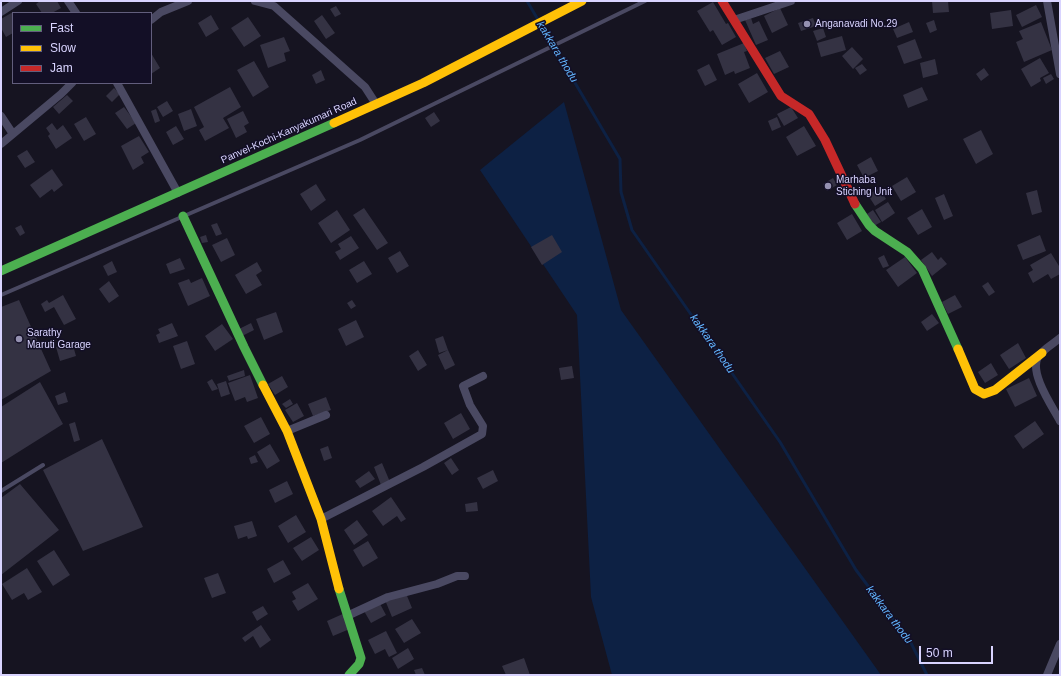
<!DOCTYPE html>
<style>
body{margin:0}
#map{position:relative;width:1061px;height:676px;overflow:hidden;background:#161421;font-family:Arial,sans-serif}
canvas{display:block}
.frame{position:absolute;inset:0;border:2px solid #d9d4ff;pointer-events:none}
.legend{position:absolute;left:12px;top:12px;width:140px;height:72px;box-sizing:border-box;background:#130f26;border:1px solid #625e7d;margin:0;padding:5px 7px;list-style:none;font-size:12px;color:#d9d4ff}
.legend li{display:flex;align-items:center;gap:8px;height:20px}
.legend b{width:20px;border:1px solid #625e7d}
.scale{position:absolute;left:919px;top:646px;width:74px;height:18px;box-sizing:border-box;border:2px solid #d9d4ff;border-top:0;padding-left:5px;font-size:12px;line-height:14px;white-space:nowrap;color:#d9d4ff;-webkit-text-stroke:3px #130f26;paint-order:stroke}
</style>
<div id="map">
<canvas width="1061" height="676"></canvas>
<div class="frame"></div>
<ul class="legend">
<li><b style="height:5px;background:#4caf50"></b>Fast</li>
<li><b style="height:5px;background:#ffc107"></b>Slow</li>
<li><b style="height:5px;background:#c62828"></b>Jam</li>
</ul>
<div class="scale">50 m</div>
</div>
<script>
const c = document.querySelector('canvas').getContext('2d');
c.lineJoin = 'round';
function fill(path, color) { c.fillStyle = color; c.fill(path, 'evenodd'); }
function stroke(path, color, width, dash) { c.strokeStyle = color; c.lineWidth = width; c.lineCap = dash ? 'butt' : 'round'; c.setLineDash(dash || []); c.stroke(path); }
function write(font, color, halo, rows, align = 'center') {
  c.font = font + ' Arial,sans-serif'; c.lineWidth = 3; c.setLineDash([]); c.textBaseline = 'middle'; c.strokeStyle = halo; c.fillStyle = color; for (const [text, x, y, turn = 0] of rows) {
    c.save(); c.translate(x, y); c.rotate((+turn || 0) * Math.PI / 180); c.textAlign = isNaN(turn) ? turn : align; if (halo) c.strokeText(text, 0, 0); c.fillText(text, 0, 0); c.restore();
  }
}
fill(new Path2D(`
 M564,102L621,310L881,675H612L591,597L577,315L480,170Z`), '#0d2144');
stroke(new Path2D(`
 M527,1L537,18
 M542,27L620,159L621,192L632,230L780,442L856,570L911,643L927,675`), '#0d2144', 3);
fill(new Path2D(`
 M40,1H57L61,8L52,13H42L36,4Z
 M932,1H948L949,12L933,13Z
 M713,2L726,24L728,23L736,37L722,45L713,30L710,32L697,11Z
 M1036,5L1042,17L1022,27L1016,15Z
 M336,6L341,14L335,17L330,9Z
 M780,8L788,25L772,33L764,16Z
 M1011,10L1013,26L992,29L990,13Z
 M13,12V33L6,37L1,28V19Z
 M211,15L219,29L206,37L198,23Z
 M322,15L335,33L326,39L314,21Z
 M248,17L261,36L244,47L231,28Z
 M751,18L753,24L759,21L768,40L756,45L745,20Z
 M813,18L816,26L801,31L798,23Z
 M934,20L937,30L930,33L926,23Z
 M909,22L913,32L897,38L893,29Z
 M1041,22L1052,50L1024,62L1016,42L1023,39L1019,31Z
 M823,28L826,37L817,41L813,31Z
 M842,36L846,50L821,57L817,43Z
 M284,37L290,51L284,53L286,61L268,68L260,45Z
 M915,39L922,58L904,64L897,46Z
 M744,43L747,51L744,52L750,68L735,74L734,71L725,75L717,54Z
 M852,47L863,59L853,69L842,56Z
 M780,51L789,67L774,74L765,58Z
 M151,53L160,68L151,74Z
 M1040,58L1049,73L1040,78L1041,81L1031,87L1021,69Z
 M935,59L938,74L923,78L920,63Z
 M254,61L269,87L253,97L237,70Z
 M709,64L717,80L705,86L697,70Z
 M862,64L867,70L860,75L855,68Z
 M984,68L989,75L981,81L976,74Z
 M321,70L325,80L316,84L312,75Z
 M757,73L768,92L749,103L738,84Z
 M1051,74L1054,79L1046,84L1043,78Z
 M230,87L241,107L223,118L229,128L205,141L199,130L204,127L194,107Z
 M922,87L928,100L908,108L903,95Z
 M114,88L120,94L112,102L106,96Z
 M67,95L73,101L59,114L53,107Z
 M167,101L173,111L163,117L157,107Z
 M124,107L136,123L127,129L115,113Z
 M791,107L798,118L784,126L777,114Z
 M156,109L160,121L155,123L151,111Z
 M191,109L197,126L184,131L178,114Z
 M243,111L249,123L244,126L247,132L236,138L227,119Z
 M434,112L440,121L431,127L425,118Z
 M86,117L96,134L84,141L74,124Z
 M777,117L781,127L772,131L768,121Z
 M52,123L57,130L63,125L72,138L56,149L48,136L50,134L46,128Z
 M176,126L184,139L173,145L166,132Z
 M804,126L816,146L797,156L786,137Z
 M981,130L993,154L976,164L963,139Z
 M139,136L149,152L141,157L144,163L133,170L121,146Z
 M27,150L35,162L25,168L17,156Z
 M871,157L878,171L864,178L857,165Z
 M52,169L63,185L54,192L52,189L40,198L30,185Z
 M907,177L916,192L901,201L892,186Z
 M833,178L837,185L827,191L823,184Z
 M316,184L326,200L311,211L300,194Z
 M879,188L886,199L875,206L868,195Z
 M1037,190L1042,212L1032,215L1026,193Z
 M944,194L953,216L944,220L935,198Z
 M888,202L895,213L882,222L875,210Z
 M364,208L388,243L377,250L353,215Z
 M922,209L932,227L918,235L907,218Z
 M337,210L350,230L331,243L318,223Z
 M873,210L881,222L874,226L867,214Z
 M852,214L862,231L847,240L837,223Z
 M217,223L222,234L216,236L211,225Z
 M21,225L25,233L20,236L15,228Z
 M206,235L208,242L202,243L200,237Z
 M552,235L562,252L542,265L531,247Z
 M1040,235L1046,251L1023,260L1017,245Z
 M351,236L359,248L340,260L335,252L341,249L338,244Z
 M227,238L235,255L221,262L212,245Z
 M400,251L409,266L397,273L388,258Z
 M932,252L938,260L941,257L947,264L932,276L921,260Z
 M1051,253L1059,266L1060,265V274L1051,279L1048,274L1033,283L1028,273L1033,270L1030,265Z
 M884,255L889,266L883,268L878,258Z
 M905,257L917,273L898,287L886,270Z
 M180,258L185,269L170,274L166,264Z
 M112,261L117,272L108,276L103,266Z
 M364,261L372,274L357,283L349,270Z
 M257,262L262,271L256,275L262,285L246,294L235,275Z
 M202,278L210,296L188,306L178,283L189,279L191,283Z
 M109,281L119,296L109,303L99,289Z
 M988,282L995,292L989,296L982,286Z
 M63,295L76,319L64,325L54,307L45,312L41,304L47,300L49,303Z
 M955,295L962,307L948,314L942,302Z
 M19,300L51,371L1,400V307Z
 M352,300L356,306L351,309L347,303Z
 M276,312L283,332L264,340L256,319Z
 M932,314L939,323L927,331L921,322Z
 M356,320L364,337L346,346L338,329Z
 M172,323L178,336L159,343L156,335L160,333L158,329Z
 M251,323L254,330L242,336L239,329Z
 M222,324L233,339L215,351L205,336Z
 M443,336L448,350L439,353L435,339Z
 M187,341L195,364L181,369L173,346Z
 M72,342L76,356L60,361L56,347Z
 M1018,343L1026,358L1009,369L1000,355Z
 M418,350L427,365L418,371L409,356Z
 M448,350L455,365L445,370L438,355Z
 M991,363L998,375L985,383L978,372Z
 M572,366L574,378L561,380L559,368Z
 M244,370L245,376L229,381L227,376Z
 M250,375L258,398L247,402L245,397L235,401L228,383Z
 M282,376L288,387L275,395L268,384Z
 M1029,378L1037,396L1015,407L1006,389Z
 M212,379L218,389L212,391L207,382Z
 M226,381L230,394L221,397L217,384Z
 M40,382L63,424L1,463V407Z
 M65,392L68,402L58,405L55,396Z
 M326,397L331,410L313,416L308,404Z
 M290,399L293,404L286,408L282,404Z
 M297,403L304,416L293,422L285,410Z
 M461,413L470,429L453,439L444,423Z
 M261,417L270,434L254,443L244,426Z
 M1035,421L1044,434L1023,449L1014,436Z
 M75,422L80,440L74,442L69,424Z
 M102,439L143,527L83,551L43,470Z
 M270,444L280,461L267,469L257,452Z
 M328,446L332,458L324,461L320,449Z
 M255,455L258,462L251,464L249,458Z
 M451,458L459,470L452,475L444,463Z
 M382,463L390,482L381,485L374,467Z
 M493,470L498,481L483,489L477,478Z
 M369,471L375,479L360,488L355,481Z
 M287,481L293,494L275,503L269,490Z
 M20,484L59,530L1,575V498Z
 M391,497L406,519L401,522L397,516L383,526L372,511Z
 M477,502L478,511L466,512L465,504Z
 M296,515L306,532L288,543L278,526Z
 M357,520L368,535L354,545L344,530Z
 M252,521L257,536L248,539L247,536L238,539L234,526Z
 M311,537L319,550L302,561L293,548Z
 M368,541L378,558L363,567L353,550Z
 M54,550L70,575L53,586L37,561Z
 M283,560L291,574L274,583L267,569Z
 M27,568L42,592L28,600L24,593L12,600L2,584Z
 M218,573L226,593L212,598L204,578Z
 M308,583L318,599L298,611L292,601L296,599L292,592Z
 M405,591L412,608L392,617L385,600Z
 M379,602L386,615L371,623L364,611Z
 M263,606L268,614L257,621L252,612Z
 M345,613L352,628L333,636L327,621Z
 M412,619L421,633L404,643L395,629Z
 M261,625L271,640L260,648L253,636L245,642L242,638Z
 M386,631L397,653L389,657L385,649L375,654L368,640Z
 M408,648L414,659L398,669L392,658Z
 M524,658L530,675H506L502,666Z
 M422,668L425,675H416L414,670Z`), '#343243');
stroke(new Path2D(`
 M1,295L360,140L645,1
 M1,491L43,465`), '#4a4962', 4);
stroke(new Path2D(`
 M68,1L76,13
 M255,1L274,6L365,87L376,104
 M1047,1L1060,74
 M1,12L18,1
 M151,20L161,12L188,1
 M734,20L791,1
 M117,83L178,193
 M1,116L13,134
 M1,144L61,94L72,83
 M1060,338C1053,344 1043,349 1038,357C1029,373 1052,406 1060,421
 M287,431L326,415
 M321,519L423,467L482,434L483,426L470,405L463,386L483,376
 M347,616L388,597L437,584L457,576H465
 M1047,675L1060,644`), '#4a4962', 8);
stroke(new Path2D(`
 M855,204L869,225L875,231L907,252L922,269L958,349
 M183,216L244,347L263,385
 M1,271L334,123
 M339,589L361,658L359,664L349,675`), '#4caf50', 9);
stroke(new Path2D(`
 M334,123L423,83L582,1
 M958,349L975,389L984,394L995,390L1042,353
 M263,385L287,431L321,519L339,589`), '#ffc107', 9);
stroke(new Path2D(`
 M722,1L781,96L809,114L825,140L855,204`), '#c62828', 9);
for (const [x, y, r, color] of [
 [807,24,4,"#9591b1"],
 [828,186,4,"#9591b1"],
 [19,339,4,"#9591b1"]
]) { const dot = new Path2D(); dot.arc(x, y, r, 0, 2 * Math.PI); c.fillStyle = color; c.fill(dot); stroke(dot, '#130f26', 1.5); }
write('10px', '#d9d4ff', '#130f26', [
 ["Anganavadi No.29",815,24],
 ["Marhaba",836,180],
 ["Stiching Unit",836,192],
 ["Sarathy",27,333],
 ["Maruti Garage",27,345]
], 'left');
write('10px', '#d9d4ff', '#130f26', [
 ["Panvel-Kochi-Kanyakumari Road",289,131,-24]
]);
write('italic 11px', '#62b6ff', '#130f26', [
 ["kakkara thodu",557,52,59],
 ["kakkara thodu",712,344,55],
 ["kakkara thodu",889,615,53]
]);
</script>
